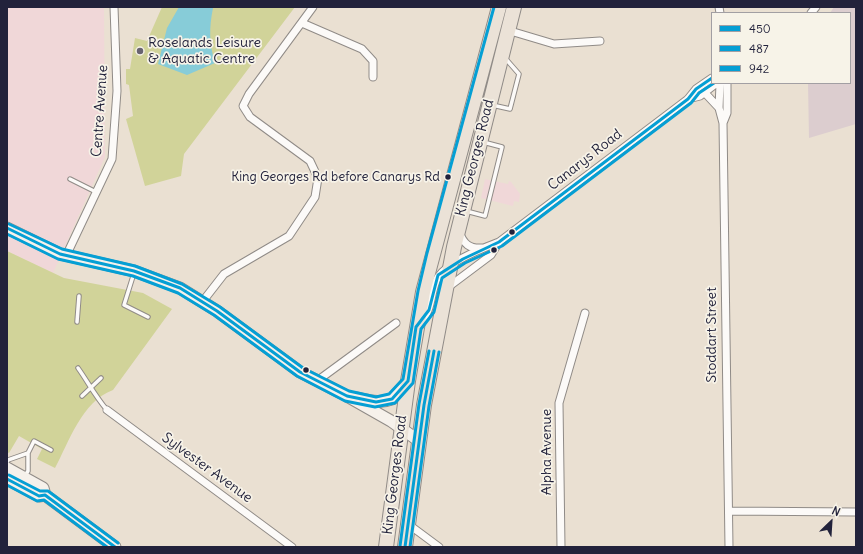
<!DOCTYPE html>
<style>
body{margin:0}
#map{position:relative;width:863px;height:554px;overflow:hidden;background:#eae0d2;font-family:Delius,sans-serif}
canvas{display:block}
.frame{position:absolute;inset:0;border:8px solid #22223b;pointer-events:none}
.legend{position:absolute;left:711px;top:12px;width:140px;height:72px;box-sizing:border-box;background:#f7f3e8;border:1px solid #a29fa3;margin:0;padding:5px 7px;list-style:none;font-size:12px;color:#22223b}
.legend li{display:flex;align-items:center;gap:8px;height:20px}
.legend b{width:20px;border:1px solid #a29fa3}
.north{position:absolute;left:811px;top:502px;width:40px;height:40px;-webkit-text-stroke:3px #f7f3e8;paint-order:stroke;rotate:25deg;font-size:11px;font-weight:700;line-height:16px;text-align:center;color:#22223b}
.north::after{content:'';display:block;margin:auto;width:14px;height:18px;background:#22223b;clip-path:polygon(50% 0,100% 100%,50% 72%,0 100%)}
</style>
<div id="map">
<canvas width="863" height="554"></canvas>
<div class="frame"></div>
<ul class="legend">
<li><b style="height:5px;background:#059fd4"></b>450</li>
<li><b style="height:5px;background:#059fd4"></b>487</li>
<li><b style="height:5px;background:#059fd4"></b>942</li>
</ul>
<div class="north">N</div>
</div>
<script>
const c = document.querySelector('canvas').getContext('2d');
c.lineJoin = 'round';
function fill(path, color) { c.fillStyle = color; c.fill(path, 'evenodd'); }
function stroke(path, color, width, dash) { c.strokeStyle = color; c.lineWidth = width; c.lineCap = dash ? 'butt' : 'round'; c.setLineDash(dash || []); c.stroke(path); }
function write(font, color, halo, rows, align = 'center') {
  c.font = font + ' Delius,sans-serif'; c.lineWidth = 3.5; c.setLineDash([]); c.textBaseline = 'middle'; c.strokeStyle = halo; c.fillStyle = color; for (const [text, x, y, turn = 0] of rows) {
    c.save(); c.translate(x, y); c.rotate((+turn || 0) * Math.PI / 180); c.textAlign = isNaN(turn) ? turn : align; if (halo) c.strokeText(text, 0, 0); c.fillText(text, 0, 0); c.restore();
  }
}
fill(new Path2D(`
 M7,7H104L105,157L53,273L7,251Z
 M485,179L508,184L509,181L511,182L520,194L519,202L514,201L513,206L481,198Z`), '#f0d7d8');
fill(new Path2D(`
 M834,7H856V124L809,138L808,83H850V13H830Z`), '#dccdcf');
fill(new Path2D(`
 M162,7H295L184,154L181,176L145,186L126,119L133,116L129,85L126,84V69H130L135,38L147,41Z
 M7,251L64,278L143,293L172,309L113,390C82,401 69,442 55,468L37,459L42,449L19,436L9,453L7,452Z`), '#d1d399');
fill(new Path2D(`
 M179,7L213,8C209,28 209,43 215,63L187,75L158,64L167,28Z`), '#87ccd8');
const lane = new Path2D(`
 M492,105L510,109L519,74L505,58
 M70,179L96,192
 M466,211L485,216L487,208L502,147L483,142
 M134,273L124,305L148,317
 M77,322L79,296
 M78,368C88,382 95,396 107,410
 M82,396L101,378
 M7,462L8,460L28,453
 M25,476L28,471V453L34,441L51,450`);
const street = new Path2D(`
 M719,7L720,13
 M811,13L816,7
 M302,23L362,49L373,61V77
 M507,30L554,44L600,41
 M720,84L719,108L723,123L729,547
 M705,93L719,108
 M688,99L700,96L717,83
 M723,123L727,113V83
 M459,232C464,244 469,249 482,248
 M66,256L112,159L117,91L114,7
 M447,288L491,255L499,242
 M203,301L224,274L289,236L315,197L318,178L310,161L250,117L243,106L249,94L313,7
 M420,323C432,311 430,296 436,281C442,264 483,248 499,242L688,99L696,89L712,78
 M317,381L396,323
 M107,410L292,547
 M729,511L856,512
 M408,524L439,547
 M561,547L559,403L585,313`);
const secondary = new Path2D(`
 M7,228L60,254L134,271L180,288L217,311L300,372L347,396L391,421L419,441
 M356,398C368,400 379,404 392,399L408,381
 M7,468L43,488L45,495L115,547
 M7,479L39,496L45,495`);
const highway = new Path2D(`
 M386,547L408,381L423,292L499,7
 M405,547L424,405L454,247L514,7`);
stroke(lane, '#908b87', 5.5);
stroke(street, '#908b87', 9);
stroke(secondary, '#908b87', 13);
stroke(highway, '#908b87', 16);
stroke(lane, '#fcfaf8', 3.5);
stroke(street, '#fcfaf8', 7);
stroke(secondary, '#f6f1eb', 11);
stroke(highway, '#ebe2d7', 14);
stroke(new Path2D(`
 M7,228L60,254L134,271L180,288L217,311L300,372L347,396L376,402L392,399L408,381L416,327L429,310L438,275L463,259L499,242L688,99L696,89L712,78
 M7,479L39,496L45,495L115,547
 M405,547L424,405L434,351`), '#059fd4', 3);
stroke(new Path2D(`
 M7,234L58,259L133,276L178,293L214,315L297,376L345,401L375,407L395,403L413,383L421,329L434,312L442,278L465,263L502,246L691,103L699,93L714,83
 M7,485L37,501L44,500L107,547
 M410,547L429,406L439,352`), '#059fd4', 3);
stroke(new Path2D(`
 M9,224L62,249L135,266L182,284L220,307L303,368L349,391L376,397L389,394L403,379L418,291L427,253L494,7
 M9,475L40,491H48L118,543
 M400,546L419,404L429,351`), '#059fd4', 3);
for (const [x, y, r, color] of [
 [140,51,4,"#686470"],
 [448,177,3.5,"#22223b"],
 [512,232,3.5,"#22223b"],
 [494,250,3.5,"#22223b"],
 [306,370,3.5,"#22223b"]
]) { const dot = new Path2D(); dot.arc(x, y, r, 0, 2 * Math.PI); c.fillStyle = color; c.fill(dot); stroke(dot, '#f7f3e8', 1.5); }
write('13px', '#22223b', '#f7f3e8', [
 ["King Georges Rd before Canarys Rd",440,177]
], 'right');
write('14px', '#22223b', '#f7f3e8', [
 ["Roselands Leisure",148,43],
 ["& Aquatic Centre",148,59]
], 'left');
write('14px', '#22223b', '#f7f3e8', [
 ["Centre Avenue",100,111,-86],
 ["King Georges Road",475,158,-76],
 ["Canarys Road",585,160,-38],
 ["Stoddart Street",712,335,-90],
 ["Alpha Avenue",547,452,-90],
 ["Sylvester Avenue",207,468,36],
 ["King Georges Road",395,475,-83]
]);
</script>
